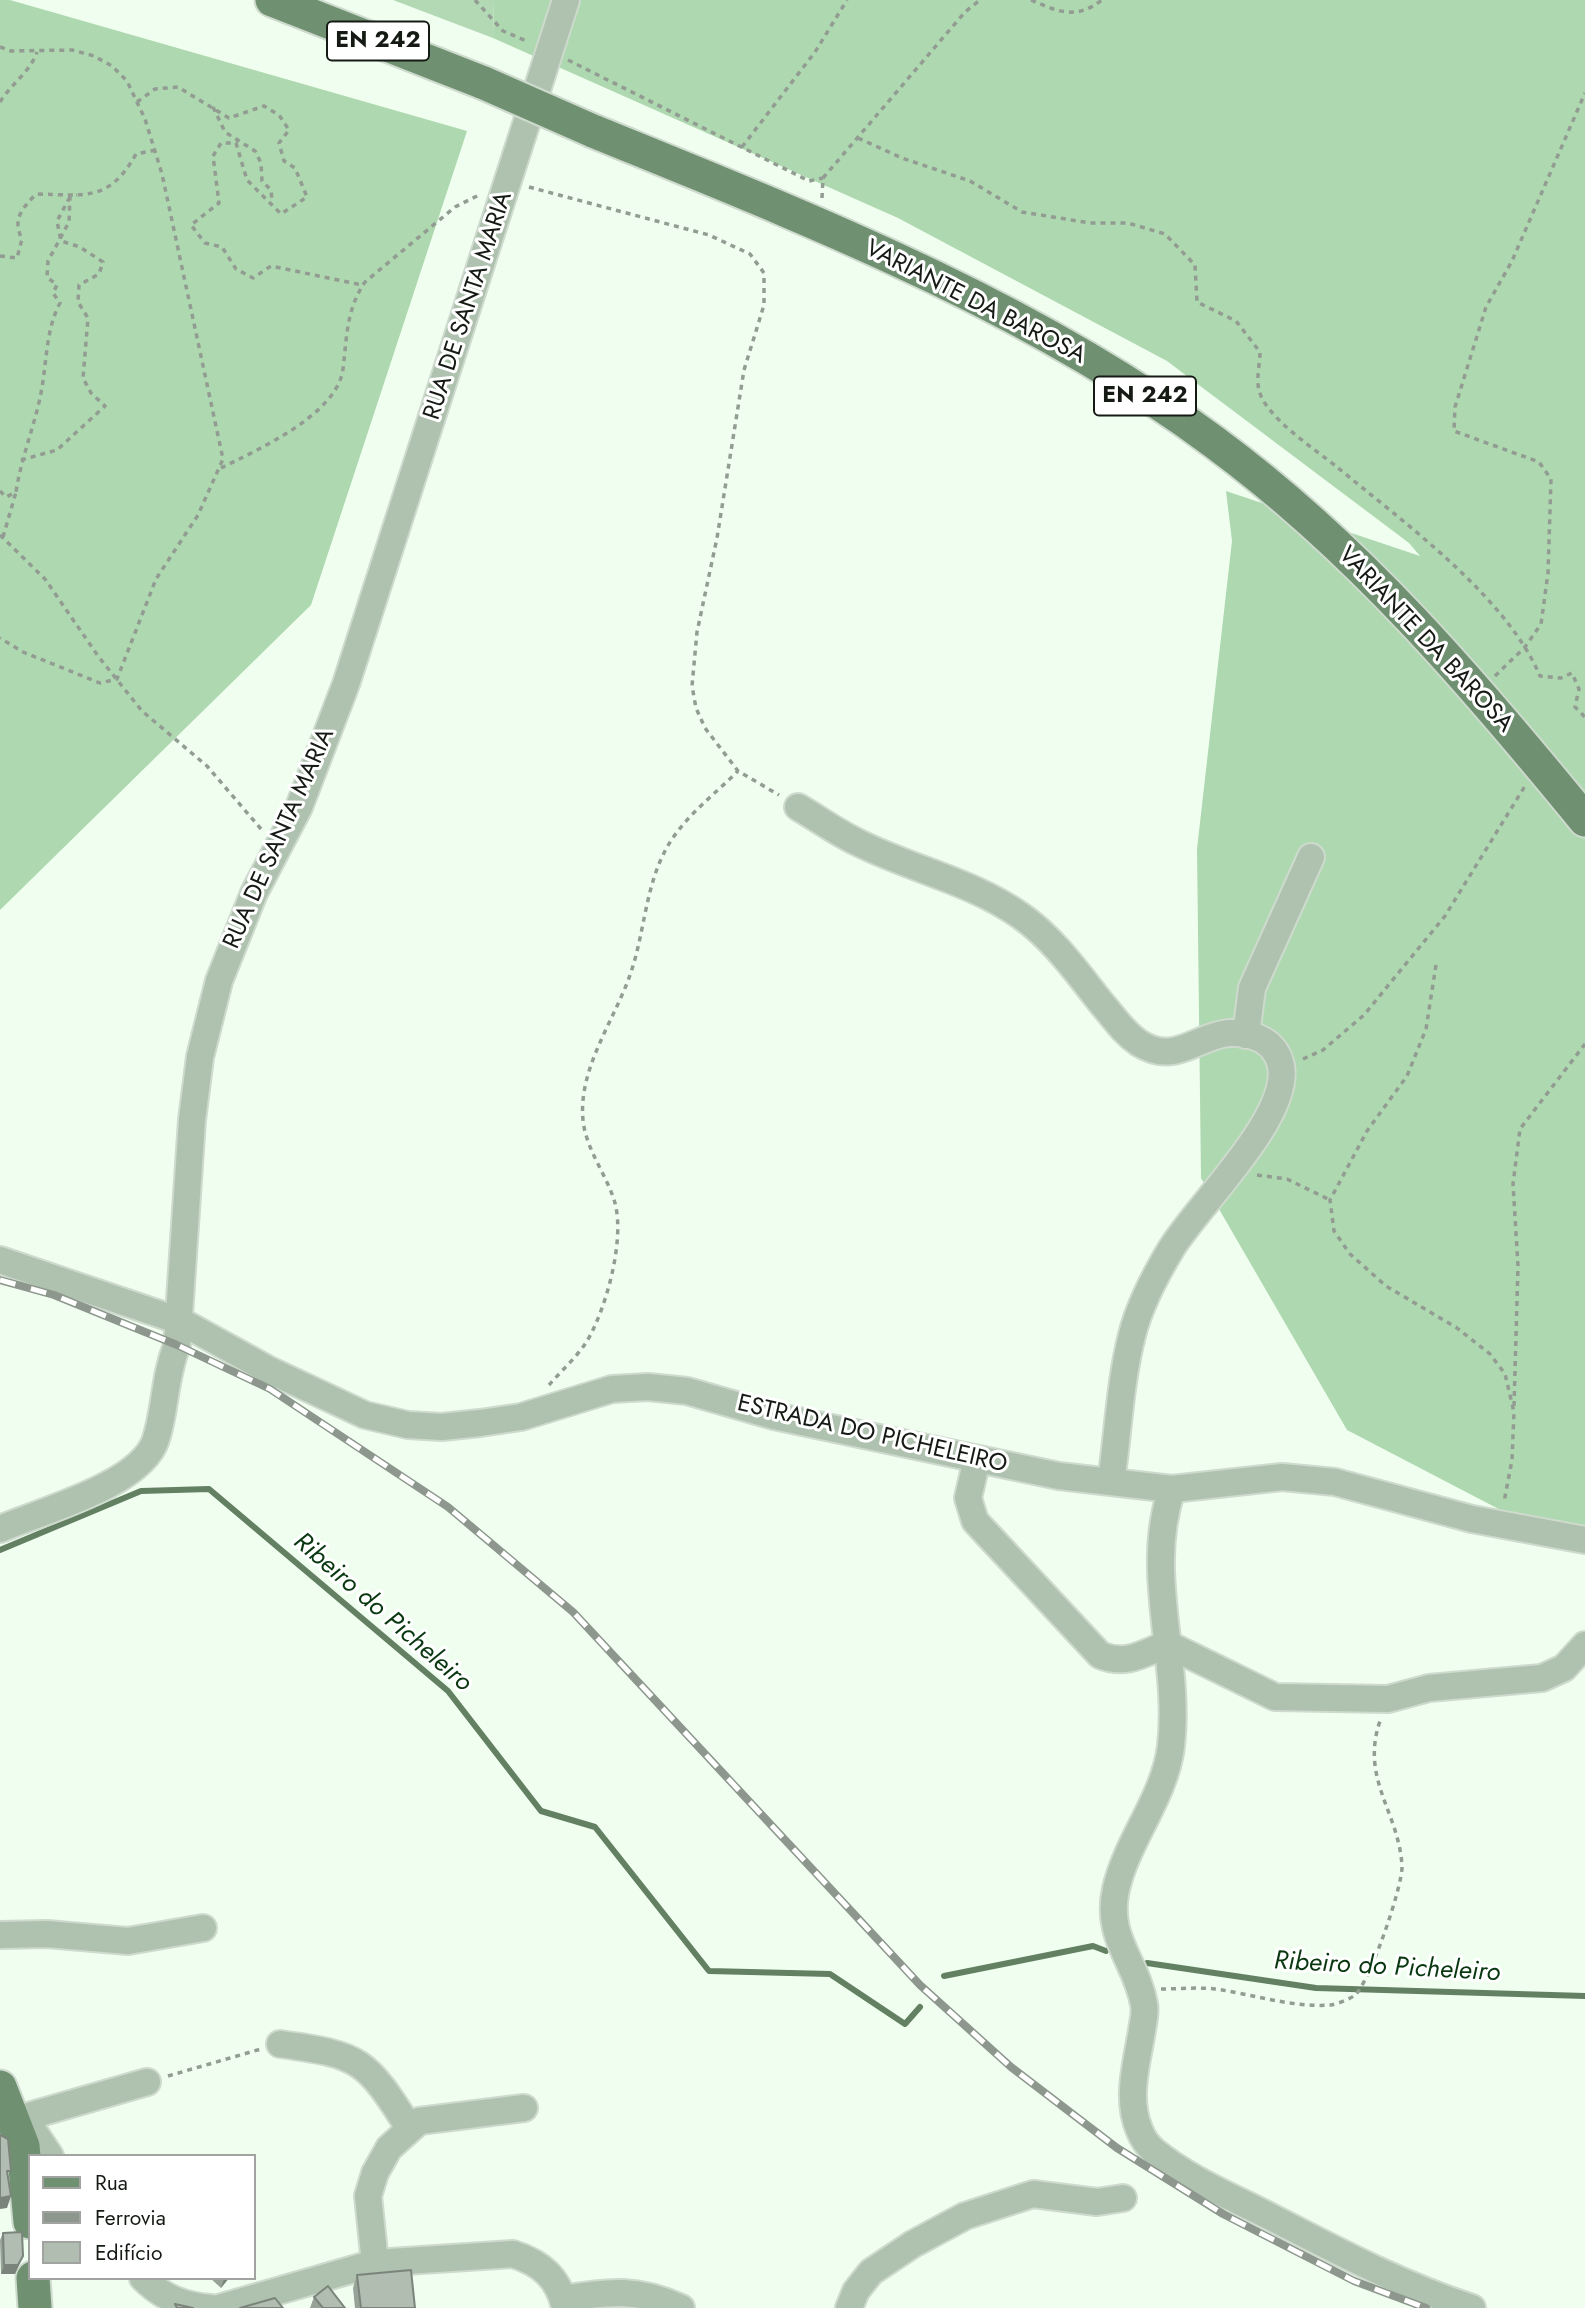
<!DOCTYPE html>
<meta charset="utf-8">
<style>
body{margin:0}
#map{position:relative;width:1585px;height:2308px;overflow:hidden;background:#f0fef0;font-family:Jost,sans-serif}
canvas{display:block}
.legend{position:absolute;left:28px;top:2154px;width:228px;height:126px;box-sizing:border-box;background:#fff;border:2px solid #a1a3a1;margin:0;padding:9px 12px;list-style:none;font-size:21px;color:#151a15}
.legend li{display:flex;align-items:center;gap:14px;height:35px}
.legend b{width:35px;border:2px solid #a1a3a1}
</style>
<div id="map">
<canvas width="1585" height="2308"></canvas>
<ul class="legend">
<li><b style="height:9px;background:#709171"></b>Rua</li>
<li><b style="height:9px;background:#8d978d"></b>Ferrovia</li>
<li><b style="height:19px;background:#b0bdb0"></b>Edifício</li>
</ul>
</div>
<script>
const c = document.querySelector('canvas').getContext('2d');
c.lineJoin = 'round';
function fill(path, color) { c.fillStyle = color; c.fill(path, 'evenodd'); }
function stroke(path, color, width, dash) { c.strokeStyle = color; c.lineWidth = width; c.lineCap = dash ? 'butt' : 'round'; c.setLineDash(dash || []); c.stroke(path); }
function write(font, color, halo, rows, align = 'center') {
  c.font = font + ' Jost,sans-serif'; c.lineWidth = 6; c.setLineDash([]); c.textBaseline = 'middle'; c.strokeStyle = halo; c.fillStyle = color; for (const [text, x, y, turn = 0] of rows) {
    c.save(); c.translate(x, y); c.rotate((+turn || 0) * Math.PI / 180); c.textAlign = isNaN(turn) ? turn : align; if (halo) c.strokeText(text, 0, 0); c.fillText(text, 0, 0); c.restore();
  }
}
fill(new Path2D(`
 M393,0H494L493,38Z`), '#b3d8b4');
fill(new Path2D(`
 M0,0H10L467,131L311,605L0,910Z
 M494,0H1585V1554L1347,1430L1201,1178L1197,849L1232,541L1226,491L1420,556L1409,543L1167,361L898,218L493,38Z`), '#aed8af');
stroke(new Path2D(`
 M0,1550L141,1491L209,1489L448,1691L541,1811L595,1827L709,1971L830,1974L905,2024L920,2007
 M1147,1963L1316,1988L1585,1996
 M944,1976L1093,1946L1106,1951`), '#638063', 6);
const minor = new Path2D(`
 M798,807C817,818 836,832 857,842C910,869 972,881 1021,916C1054,939 1078,974 1103,1005C1114,1018 1124,1033 1139,1043C1175,1066 1196,1036 1229,1033C1253,1032 1276,1041 1281,1066C1291,1117 1197,1206 1171,1249C1156,1274 1139,1307 1132,1335C1120,1382 1118,1434 1111,1482
 M1246,1035L1252,988L1311,857
 M0,1260L180,1321L267,1369L365,1415L408,1425L442,1427L480,1423L521,1417L612,1389L648,1387L687,1391L774,1416L1059,1476L1172,1489L1282,1477L1335,1482L1472,1519L1585,1540
 M977,1459L968,1498L975,1521L1100,1655C1125,1666 1143,1654 1167,1644L1275,1697L1388,1699L1429,1688L1542,1678L1564,1668L1585,1645
 M1172,1489C1143,1573 1181,1660 1171,1746C1165,1797 1127,1840 1116,1889C1105,1938 1136,1960 1144,2004C1146,2013 1143,2022 1142,2030C1137,2062 1126,2098 1139,2129C1142,2137 1148,2146 1154,2151C1188,2179 1230,2196 1269,2216C1335,2250 1401,2285 1472,2308
 M0,1529C41,1511 142,1485 156,1439C166,1407 164,1378 177,1345L192,1120L200,1057L219,981L254,893L299,807L346,684L566,0
 M0,1935L47,1934L128,1941L203,1928
 M280,2044C362,2055 366,2060 410,2129
 M15,2120L147,2082
 M0,2133L34,2132L50,2156
 M375,2263L368,2196L375,2173L389,2148L419,2121L524,2108
 M143,2278C163,2298 184,2306 211,2308
 M563,2299C610,2291 637,2288 681,2308
 M219,2308L375,2263L513,2254C541,2263 559,2278 565,2308
 M849,2308L856,2291L871,2272L913,2244L965,2216L1033,2194L1097,2202L1123,2198`);
const major = new Path2D(`
 M272,0L484,83
 M593,131C806,218 1028,304 1214,442C1358,548 1473,683 1585,820
 M0,2087L23,2146L30,2222
 M33,2278L35,2308`);
stroke(minor, '#cddacd', 30);
stroke(major, '#cddacd', 37);
stroke(new Path2D(`
 M475,0L503,31L529,42
 M1031,0C1059,12 1076,20 1102,0
 M0,47L11,51L72,50L94,56L112,66L127,81L145,119L162,174L223,459L198,515L156,579L117,679L100,683L23,652L0,638
 M568,60L809,181L823,178
 M0,102C12,83 30,72 37,52
 M137,102L155,89L178,87L229,118L264,106L279,115L289,130L279,143L284,161L295,168L307,197L281,214L247,180L236,143H221L213,156L219,203L191,225L205,243L222,247L236,269L253,278L271,266L362,285
 M213,107L225,132L255,151L261,163L262,181L271,190L272,201
 M858,138L902,158L970,181L1022,212L1090,223H1128L1165,234L1195,265L1197,302L1236,321L1260,352C1260,363 1256,379 1259,390C1265,417 1316,450 1337,467C1403,522 1506,596 1540,676L1561,678L1572,673L1579,689L1575,707L1585,717
 M742,147L815,52L847,0
 M529,187L709,235L750,254L764,273V305L744,370L717,538L697,632L692,686L696,708L705,728L738,771L779,795
 M822,198L823,178L965,12L980,0
 M0,256L17,258L22,239C12,219 22,209 36,194C86,195 109,202 136,154L155,150
 M21,460L57,450L105,406L91,393L83,378L88,318L78,302L79,285L99,274L103,262L80,247L61,241L57,221L70,197
 M221,468C257,450 337,415 343,369C347,337 346,310 365,282L455,207L481,194
 M0,491L6,497L16,492C21,459 33,430 40,398C47,366 45,331 60,303L53,293L57,285L47,277L48,261L69,222L70,197L77,195
 M0,535L45,579L98,656L142,711L207,766L261,829
 M3,537L16,492
 M1495,676L1525,647L1541,624L1548,573L1551,479L1539,462L1454,431L1455,407L1486,307L1512,261L1585,93
 M1436,965L1426,1029L1407,1076L1367,1131L1330,1200L1334,1231L1350,1254L1386,1286L1457,1328L1490,1354L1505,1374L1514,1412L1512,1460L1504,1502
 M1303,1059L1323,1050L1364,1015L1445,916L1525,786
 M1257,1175L1287,1179L1330,1200
 M549,1385C561,1371 577,1357 587,1341C606,1309 625,1241 615,1203C607,1175 586,1150 583,1120C578,1069 614,1021 630,975C644,936 645,890 664,853C680,820 713,796 738,771
 M1514,1406L1518,1266L1513,1184L1520,1129L1585,1044
 M1161,1989C1179,1989 1197,1987 1215,1989C1252,1994 1293,2008 1331,2005C1337,2004 1350,1999 1355,1995C1370,1982 1403,1885 1402,1866C1399,1812 1360,1779 1380,1721
 M168,2076L261,2049`), '#929c92', 3.5, [5, 5]);
stroke(minor, '#afc1af', 26);
stroke(major, '#709171', 33);
const rail = new Path2D(`
 M0,1280L54,1295L177,1345L270,1389L448,1507L573,1612L920,1985L1011,2067L1117,2148L1223,2214L1354,2281L1426,2308`);
stroke(rail, '#8d978d', 8);
stroke(rail, '#fff', 5, [16]);
const majorBridge = new Path2D(`
 M484,83L593,131`);
stroke(majorBridge, '#cddacd', 37, []);
stroke(majorBridge, '#709171', 33);
fill(new Path2D(`
 M3,2233L19,2265L15,2274H1L0,2240Z
 M357,2275L415,2308H355L353,2288Z
 M210,2278H229L221,2288Z
 M314,2297L345,2308H310Z`), '#97a397');
fill(new Path2D(`
 M11,2196L7,2208L0,2209V2198Z
 M23,2256L15,2274H1L4,2265Z
 M225,2278H229L221,2288L224,2279Z`), '#7b847b');
const building = new Path2D(`
 M0,2135L8,2139L11,2171H7L11,2196L0,2198Z
 M22,2232L23,2256L18,2265H4L3,2233Z
 M411,2270L415,2308H361L357,2275Z
 M328,2286L345,2308H323L314,2297Z
 M275,2298L283,2308H240Z
 M175,2304L193,2308H177Z`);
fill(building, '#b0bdb0');
stroke(building, '#7b847b', 2);
for (const [x, y, w] of [
 [378,41,102],
 [1145,396,102]
]) { const box = new Path2D(); box.roundRect(x - w / 2, y - 19.5, w, 39, 5); c.fillStyle = '#fff'; c.fill(box); stroke(box, '#151a15', 2); }
write('bold 23px', '#151a15', null, [
 ["EN 242",378,41],
 ["EN 242",1145,396]
]);
write('24px', '#151a15', '#fff', [
 ["VARIANTE DA BAROSA",975,303,27],
 ["RUA DE SANTA MARIA",469,306,-72],
 ["VARIANTE DA BAROSA",1425,640,47],
 ["RUA DE SANTA MARIA",280,839,-66],
 ["ESTRADA DO PICHELEIRO",872,1435,13]
]);
write('italic 26px', '#093710', '#fff', [
 ["Ribeiro do Picheleiro",382,1613,41],
 ["Ribeiro do Picheleiro",1387,1968,3]
]);
</script>
